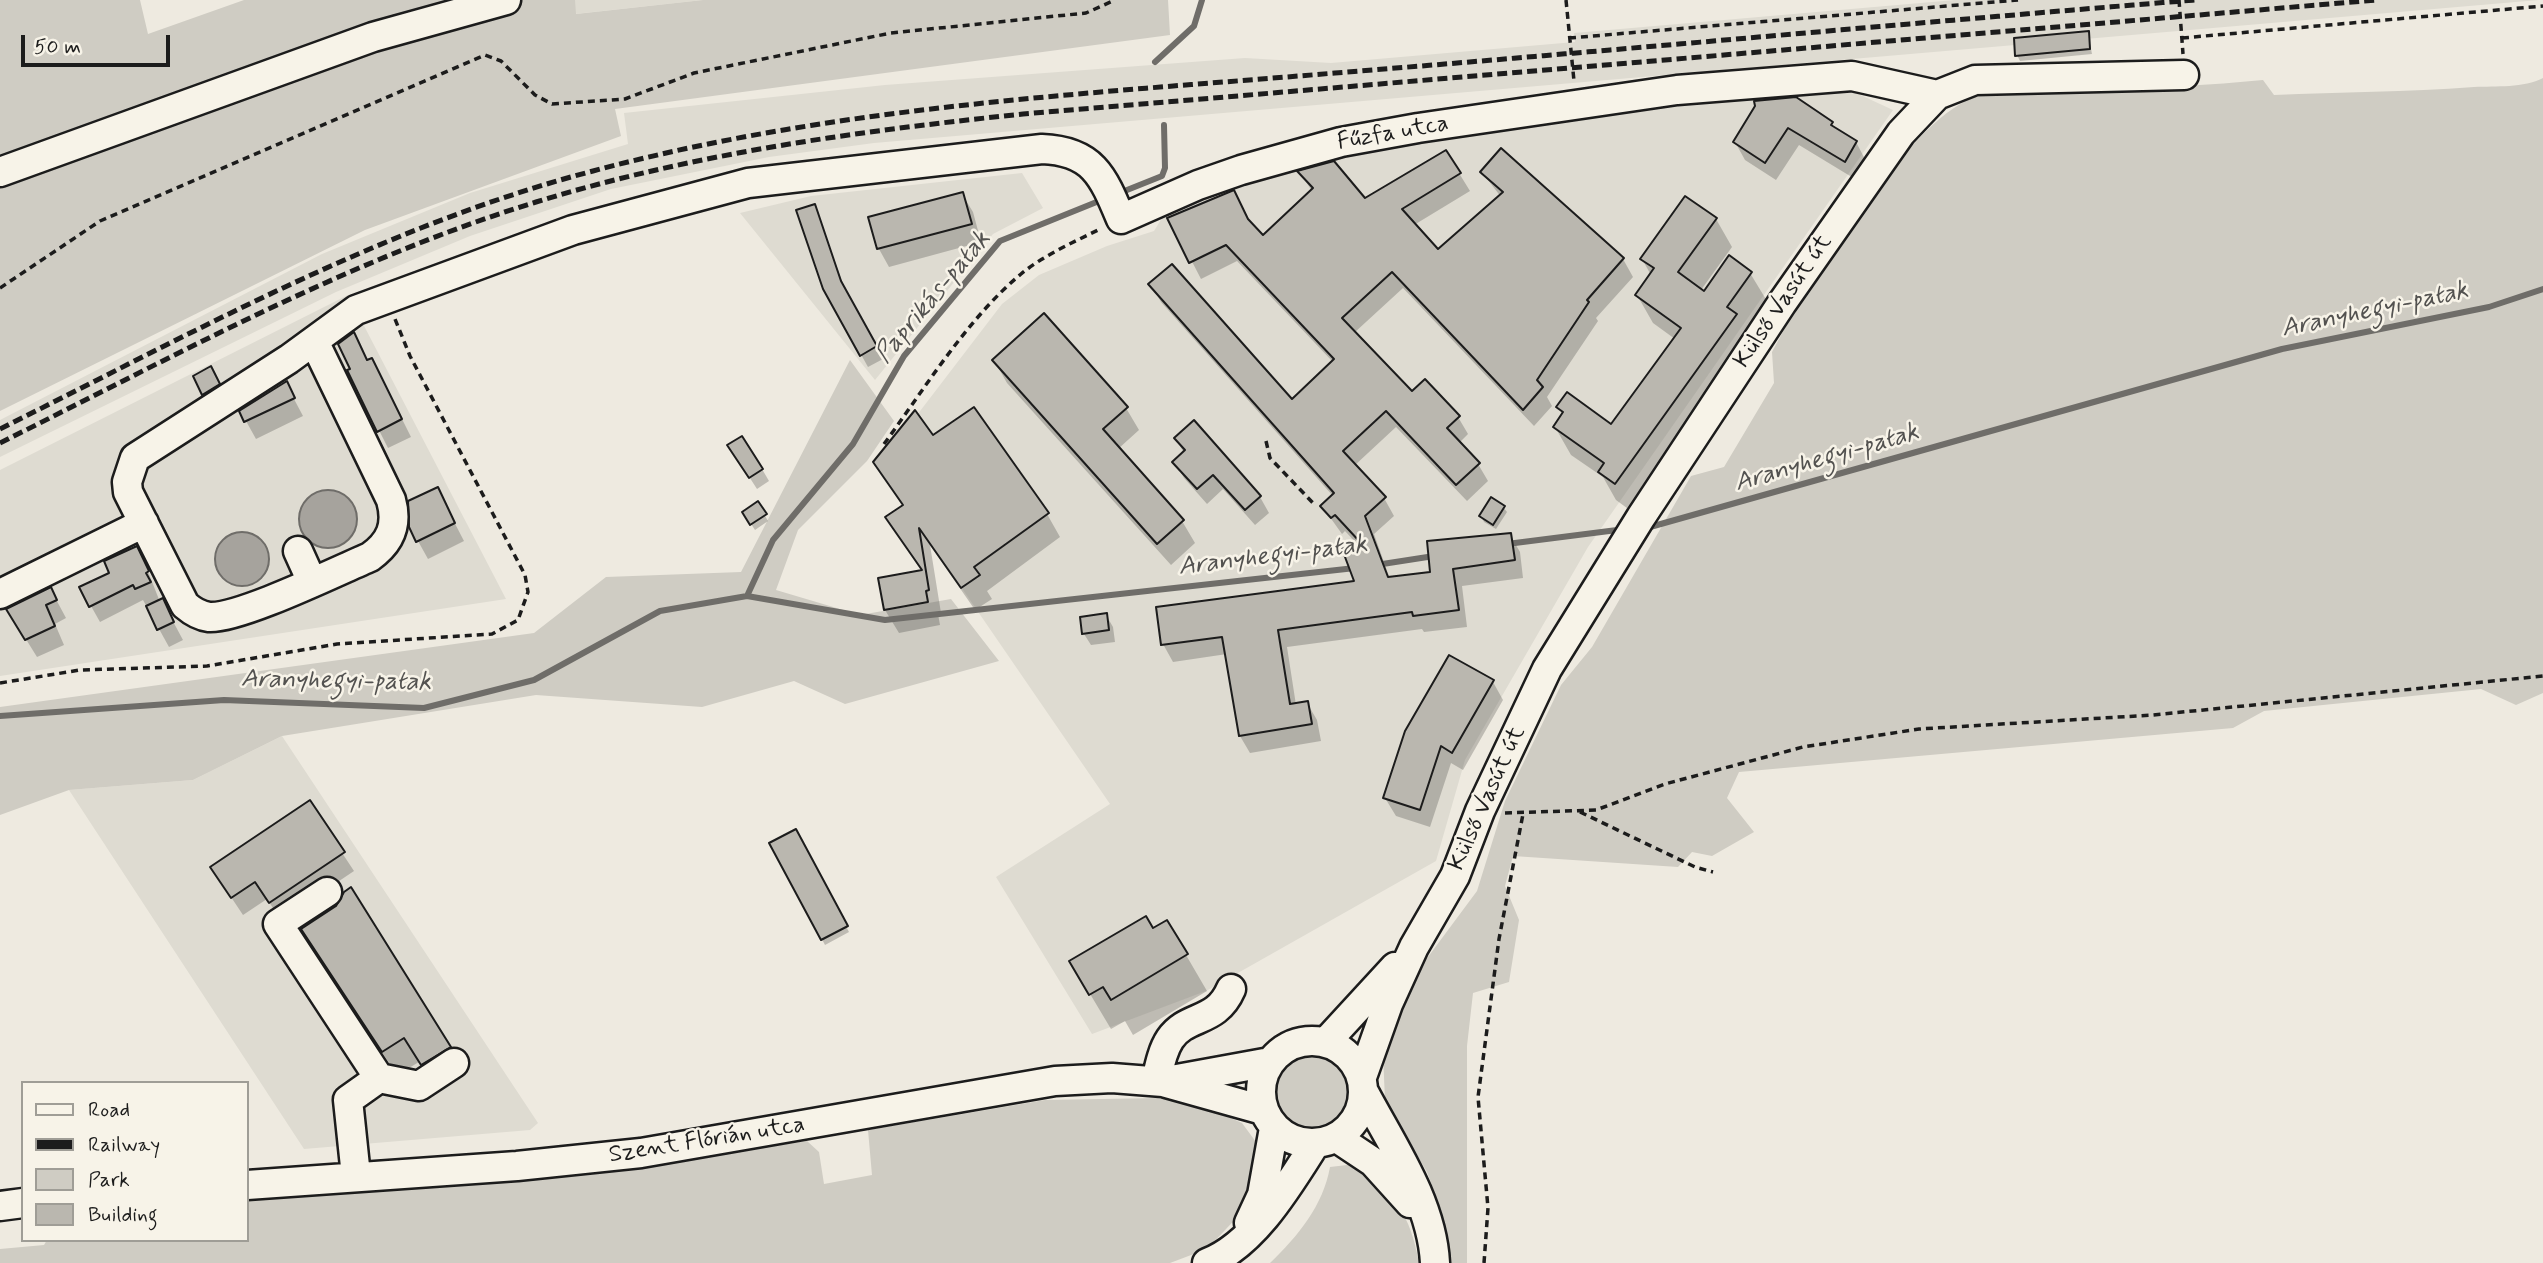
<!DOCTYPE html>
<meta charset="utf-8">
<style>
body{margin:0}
#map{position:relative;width:2543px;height:1263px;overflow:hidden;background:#eeeae0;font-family:Mynerve,sans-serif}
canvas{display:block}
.legend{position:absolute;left:21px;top:1081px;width:228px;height:161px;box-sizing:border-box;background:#f7f3e8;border:2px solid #9f9d96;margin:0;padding:9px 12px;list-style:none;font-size:21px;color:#1c1c1c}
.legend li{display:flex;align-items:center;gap:14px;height:35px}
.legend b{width:35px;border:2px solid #9f9d96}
.scale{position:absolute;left:21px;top:35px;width:149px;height:32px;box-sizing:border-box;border:4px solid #1c1c1c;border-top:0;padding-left:9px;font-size:21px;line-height:24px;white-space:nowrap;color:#1c1c1c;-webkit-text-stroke:5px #f7f3e8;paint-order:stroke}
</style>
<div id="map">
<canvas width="2543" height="1263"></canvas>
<ul class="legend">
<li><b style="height:9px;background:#f7f3e8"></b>Road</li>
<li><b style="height:9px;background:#1c1c1c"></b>Railway</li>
<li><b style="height:19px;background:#cfccc3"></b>Park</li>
<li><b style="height:19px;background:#bab7af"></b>Building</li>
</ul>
<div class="scale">50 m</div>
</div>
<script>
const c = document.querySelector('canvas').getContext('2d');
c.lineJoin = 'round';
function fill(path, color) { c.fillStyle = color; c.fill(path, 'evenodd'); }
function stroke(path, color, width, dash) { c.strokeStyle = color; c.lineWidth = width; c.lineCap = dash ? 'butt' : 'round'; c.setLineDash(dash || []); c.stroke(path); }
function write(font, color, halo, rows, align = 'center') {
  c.font = font + ' Mynerve,sans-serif'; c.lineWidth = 5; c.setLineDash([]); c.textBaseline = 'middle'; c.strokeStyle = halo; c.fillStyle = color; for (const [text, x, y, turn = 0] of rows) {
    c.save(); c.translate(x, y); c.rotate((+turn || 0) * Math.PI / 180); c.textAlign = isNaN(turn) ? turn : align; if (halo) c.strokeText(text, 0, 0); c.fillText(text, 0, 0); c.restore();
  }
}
fill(new Path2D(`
 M575,0H703L575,14Z
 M1955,0H2539L874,143L769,157L611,189L470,236L336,292L0,457V420L322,254L470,193L628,144L624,113L885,85L1245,58L1331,63L1575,42L1574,33Z
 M1841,86L1893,110L1588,547L1465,760L1436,861L1206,991L1092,1034L996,877L1110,804L878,466L1002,304L1039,275L1107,246L1154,231L1165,213L1198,196L1291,166L1433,134L1610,107Z
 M1022,173L1043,208L993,234L875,380L740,213L811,196Z
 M348,295L506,599L0,676V470Z
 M282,736L538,1123L530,1130L304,1149L69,790L193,780Z`), '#dedbd1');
fill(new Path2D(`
 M0,0H140L148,34L244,0H575L576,14L703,0H1168L1170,35L615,109L621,136L365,230L0,411Z
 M2543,78V693L2516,705L2481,689L2264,711L2233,728L1739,772L1727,798L1754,832L1712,856L1692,852L1678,867L1513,856L1505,886L1519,920L1509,982L1473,993L1467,1046V1263H1446L1442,1213L1427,1172L1385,1101L1383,1053L1393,1020L1425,961L1477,891L1505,801L1561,685L1592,647L1691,476L1724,467L1774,383L1772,352L1786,326C1827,265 1905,126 1972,98C2012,82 2063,90 2104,89C2158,88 2210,85 2263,80L2274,95C2340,92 2407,92 2474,87C2496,86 2524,88 2543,78Z
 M850,360L894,421L867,461L798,530L776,590L860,615L951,599L999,661L845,704L794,681L702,707L536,695L282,736L193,780L69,790L0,815V707L534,633L606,577L741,572Z
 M1271 1092a38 38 0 1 1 76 0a38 38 0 1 1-76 0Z
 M1158,1098L1201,1105L1242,1123L1256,1142L1261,1180L1246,1208L1207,1249L1170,1263H0V1249L44,1245L47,1240H247V1196L647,1165L807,1141L819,1152L824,1184L872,1175L868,1130L1045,1100Z
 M1356,1164C1395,1196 1410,1213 1419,1263H1270C1298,1236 1323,1206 1330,1167Z`), '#cfccc3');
const water = new Path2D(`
 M299 519a29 29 0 1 1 58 0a29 29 0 1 1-58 0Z
 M215 559a27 27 0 1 1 54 0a27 27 0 1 1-54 0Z`);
fill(water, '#a6a39d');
stroke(water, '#6f6d69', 2);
fill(new Path2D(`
 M2088,33L2092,54L2020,61L2017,55Z
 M1757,107L1856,142L1866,161L1855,179L1799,145L1776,180L1745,160L1735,142Z
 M1501,151L1623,259L1633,277L1596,318L1598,321L1547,397L1552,406L1534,426L1403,288L1354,333L1412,394L1458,417L1468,434L1459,443L1478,464L1488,481L1467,501L1396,427L1354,466L1384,498L1394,516L1374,534L1390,579L1432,573L1510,535L1520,552L1523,578L1462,586L1467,627L1424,632L1422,629L1287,647L1296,705L1307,703L1317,720L1321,741L1250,753L1240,736L1227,654L1173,662L1163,644L1357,583L1358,545L1345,531L1342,534L1322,506L1333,496L1161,302L1151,285L1292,402L1333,362L1237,261L1201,279L1170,219L1249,223L1263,237L1312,191L1300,173L1365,200L1446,152L1470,191L1414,225L1438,251L1501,197L1482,172Z
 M962,194L973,212L981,242L889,267L879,249L870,219Z
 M814,206L847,294L883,359L868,367L824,288Z
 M1716,219L1732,247L1701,290L1704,293L1750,273L1767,301L1745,331L1752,343L1631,511L1616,500L1603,477L1571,455L1555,427L1563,415L1558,407L1612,427L1675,339L1653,323L1637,295L1651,275L1642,259Z
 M354,335L368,362L381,377L411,437L388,448L349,371L352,370Z
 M994,360L1126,408L1139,430L1118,449L1182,521L1195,543L1171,565L1007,383Z
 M211,369L228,400L213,410L195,377Z
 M286,384L303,416L256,439L241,412Z
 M933,438L1047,514L1060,537L987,591L992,599L975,610L930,545L941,613L938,614L940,625L899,633L885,610L922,572L887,518L903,507L875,463Z
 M1176,439L1260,497L1269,513L1255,525L1223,489L1207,504L1184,478L1175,462L1184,453Z
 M737,458L762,469L769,481L757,489Z
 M437,489L464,541L428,559L418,541Z
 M758,504L768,521L755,530L744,513Z
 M1503,507L1507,512L1496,529L1484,522L1481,516Z
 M145,564L160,602L162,601L183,640L169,647L143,600L100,622L91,606Z
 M51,590L66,618L55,624L64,645L37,657L19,628Z
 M1106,615L1113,627L1115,642L1091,645L1084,634Z
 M1493,682L1503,700L1463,770L1451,763L1430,827L1396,816L1385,798Z
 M309,803L354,871L281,920L267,899L243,915L223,885Z
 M796,831L849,932L825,945L772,844Z
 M1153,931L1186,955L1207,991L1133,1035L1125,1021L1111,1029L1071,962Z
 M317,953L449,1048L463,1072L436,1088L419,1062L397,1075Z`), '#0003');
stroke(new Path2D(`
 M1155,62L1194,26L1202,0
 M1117,194L1162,176L1165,168L1164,125
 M1643,529L2282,349L2489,307L2543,289
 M1507,544L1625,529
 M1376,565L1434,556
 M747,596L773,540L853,444L904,356L1000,241L1104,199
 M0,716L224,700L424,708L534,680L660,611L747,596L885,620L1355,568`), '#6f6d69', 6);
const building = new Path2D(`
 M2089,31L2090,49L2015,56L2014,38Z
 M1796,97L1833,122L1831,125L1857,141L1845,162L1788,128L1765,163L1733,142L1755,106L1754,101Z
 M1501,148L1624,258L1587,300L1589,302L1537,380L1543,387L1523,410L1392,272L1342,318L1412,391L1425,379L1460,416L1447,428L1480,463L1456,485L1386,411L1343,451L1386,497L1365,516L1388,577L1430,572L1427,541L1511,533L1515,560L1453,569L1459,610L1413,616L1412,612L1278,630L1290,704L1308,701L1312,724L1239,736L1222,637L1161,645L1156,607L1354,581L1342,549L1360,542L1335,515L1331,518L1320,506L1334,493L1148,284L1172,264L1292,399L1334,359L1226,245L1189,263L1167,218L1234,190L1248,219L1263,235L1313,188L1297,171L1334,161L1365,198L1446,150L1461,173L1402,209L1438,249L1503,192L1480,172Z
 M963,192L972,224L877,249L868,217Z
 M1685,196L1717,218L1678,272L1704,291L1729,255L1752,272L1727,307L1737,314L1615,484L1598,472L1604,463L1553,427L1563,412L1556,407L1567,392L1611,424L1681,328L1635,295L1654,268L1640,259Z
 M815,204L841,281L877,346L860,356L823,289L796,210Z
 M1044,313L1128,407L1103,429L1184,520L1157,544L992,360Z
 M354,332L367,360L372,358L402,419L377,432L347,370L350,369L338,344Z
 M211,366L220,384L202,395L193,376Z
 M287,381L295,398L244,422L239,411Z
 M974,407L1049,513L974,567L980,575L961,588L919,528L929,590L926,591L928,602L884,610L878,578L922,570L885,517L903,505L873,462L915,410L933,435Z
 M1194,420L1261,496L1245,510L1213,475L1197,489L1172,462L1185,450L1174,438Z
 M742,436L763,469L749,478L727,445Z
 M438,487L455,523L416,542L409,527L408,501Z
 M1491,497L1505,506L1493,525L1479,516Z
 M758,501L767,514L750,525L742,512Z
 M137,546L149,571L146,573L151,582L135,589L133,585L89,607L79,587L109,573L104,561Z
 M51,587L57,600L46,605L55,626L25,640L6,609Z
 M163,598L174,622L157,630L146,606Z
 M1107,613L1109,630L1082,634L1080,617Z
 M1449,655L1494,680L1452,753L1441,746L1420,810L1383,798L1405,731Z
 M310,800L345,852L269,903L255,882L231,898L210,867Z
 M796,829L848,926L821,940L769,843Z
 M351,887L451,1047L421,1065L404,1038L382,1052L301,929L336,906L344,892Z
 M1146,916L1153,928L1167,920L1188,954L1111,1000L1103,987L1089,995L1069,961Z`);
fill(building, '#bab7af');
stroke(building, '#1c1c1c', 2);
const minor = new Path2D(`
 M0,172L373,37L506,0
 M314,341L391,500C398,525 391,542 370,557C337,571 239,619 209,617C200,616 192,611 185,605L128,492L127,482L135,458L289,359L356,310L573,230L748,183L1042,149C1093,151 1103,176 1121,219L1198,185L1241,170L1341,142L1418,128L1677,90L1852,76L1937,95
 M298,551L312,582
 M0,594L144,523
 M327,892L278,924L379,1078L419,1086L454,1063
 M1261 1092a51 51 0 1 1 102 0a51 51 0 1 1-102 0Z
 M1326,1042L1395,967
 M1362,1077L1388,1004L1414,947L1455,876L1480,811L1547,669L1641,517L1782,303L1901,133L1937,95L1975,80L2184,75
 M1156,1081C1159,1068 1162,1051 1170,1039C1187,1014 1216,1024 1231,989
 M1166,1081L1270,1062
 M1364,1092C1392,1145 1432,1202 1435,1263
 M1337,1138L1373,1162L1410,1203
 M356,1176L348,1100L379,1078
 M247,1185L517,1166L641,1153L1055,1081L1112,1078L1163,1082L1263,1110
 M0,1206L23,1203
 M1249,1223L1262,1195L1274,1128
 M1207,1263C1254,1245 1289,1185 1315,1144`);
stroke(minor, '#1c1c1c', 33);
stroke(new Path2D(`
 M1566,0L1574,81
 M2179,0L2183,54
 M1569,38L2018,0
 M2182,38L2543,6
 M0,288L100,221L485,55L501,61L535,95L552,104L625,99L694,73L891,33L1086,13L1115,0
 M1266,441L1270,458L1313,503
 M884,444C925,388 968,318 1021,274C1044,255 1074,242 1100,229
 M0,683L80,670L207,666L337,644L492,634L518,620L528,592L525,575L410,356L395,319
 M1580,812L1695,867L1713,872
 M1505,813L1596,810L1665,784L1803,747L1919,729L2153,715L2543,676
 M1484,1263L1488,1208L1478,1097L1499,939L1523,814`), '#1c1c1c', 3.5, [7, 5]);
stroke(minor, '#f7f3e8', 28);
stroke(new Path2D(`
 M0,429C193,333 383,226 593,171C835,106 1086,94 1335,73C1622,50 1908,23 2195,0
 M0,443C175,356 348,260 536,202C695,153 859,131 1023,114L2377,0`), '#1c1c1c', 5, [10, 5]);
write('24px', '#1c1c1c', '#f7f3e8', [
 ["Fűzfa utca",1393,134,-10],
 ["Külső Vasút út",1784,302,-56],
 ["Külső Vasút út",1488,799,-66],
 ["Szent Flórián utca",707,1141,-9]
]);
write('italic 26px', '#535250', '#f7f3e8', [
 ["Paprikás-patak",934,298,-50],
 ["Aranyhegyi-patak",2375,311,-12],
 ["Aranyhegyi-patak",1827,459,-16],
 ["Aranyhegyi-patak",1273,557,-7],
 ["Aranyhegyi-patak",336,682,1]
]);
</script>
